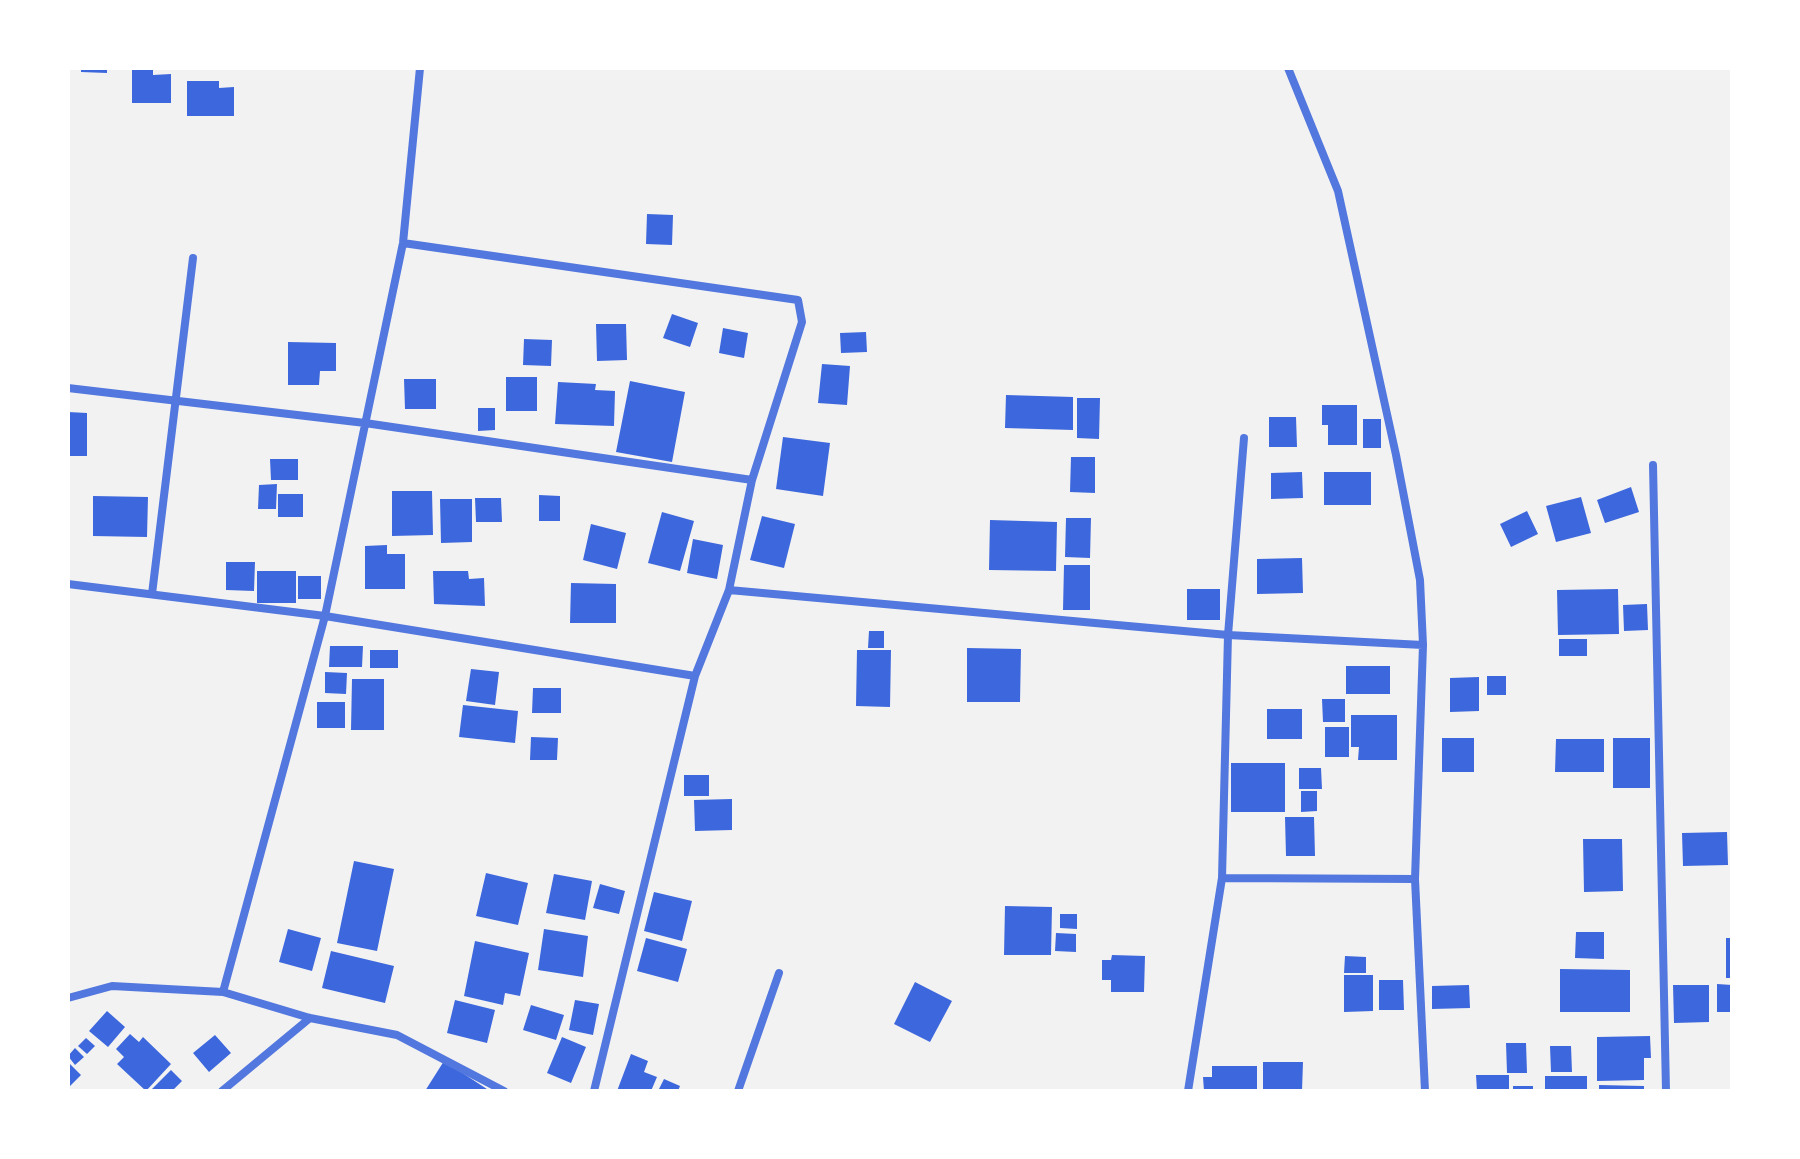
<!DOCTYPE html>
<style>
body{margin:0}
#map{position:relative;width:1800px;height:1159px;overflow:hidden;background:#f2f2f2;font-family:"Public Sans",sans-serif}
canvas{display:block}
.frame{position:absolute;inset:0;border:70px solid #fff;pointer-events:none}
</style>
<div id="map">
<canvas width="1800" height="1159"></canvas>
<div class="frame"></div>
</div>
<script>
const c = document.querySelector('canvas').getContext('2d');
c.lineJoin = 'round';
function fill(path, color) { c.fillStyle = color; c.fill(path, 'evenodd'); }
function stroke(path, color, width, dash) { c.strokeStyle = color; c.lineWidth = width; c.lineCap = dash ? 'butt' : 'round'; c.setLineDash(dash || []); c.stroke(path); }
fill(new Path2D(`
 M81,68H107V73L81,72Z
 M132,68H153V75L171,74V103H132Z
 M187,81H219V88L234,87V116H187Z
 M647,214L673,215L672,245L646,244Z
 M672,314L698,323L690,347L663,338Z
 M596,324H626L627,360L597,361Z
 M723,328L748,333L744,358L719,353Z
 M866,332L867,352L841,353L840,333Z
 M524,339L552,340L551,366L523,365Z
 M288,342L336,343V371H320L319,385H288Z
 M822,364L850,366L847,405L818,403Z
 M506,377H537V411H506Z
 M404,379H436V409H405Z
 M630,381L685,392L672,462L616,452Z
 M558,382L596,384L595,390L615,391L614,426L555,424Z
 M1006,395L1073,397V430L1005,428Z
 M1077,398H1100L1099,439L1077,438Z
 M1322,405H1357V445H1328V425H1322Z
 M478,408H495V430L478,431Z
 M68,412L87,413V456H68Z
 M1269,417H1296L1297,447H1269Z
 M1363,419H1381V448H1363Z
 M783,437L830,443L823,496L776,489Z
 M1071,457H1095V493L1070,492Z
 M270,459H298V480H271Z
 M1302,472L1303,498L1271,499V473Z
 M1324,472H1371V505H1324Z
 M277,484L276,509H258L259,485Z
 M1631,487L1639,512L1605,523L1597,500Z
 M392,491H432L433,535L392,536Z
 M278,494H303V517H278Z
 M539,495L560,496V521H539Z
 M93,496L148,497L147,537L93,536Z
 M1581,497L1591,533L1556,542L1546,506Z
 M475,498H501L502,522H476Z
 M440,499H472V542L441,543Z
 M1527,511L1538,534L1511,547L1500,524Z
 M662,512L694,521L680,571L648,563Z
 M762,516L795,524L784,568L750,560Z
 M1066,518H1091L1090,558L1065,557Z
 M990,520L1057,522L1056,571L989,570Z
 M591,524L626,533L617,569L583,560Z
 M693,539L723,545L717,579L687,573Z
 M387,545V554H405V589H365V546Z
 M1302,558L1303,593L1257,594V559Z
 M226,562H255L254,591L226,590Z
 M1064,565H1090V610H1063Z
 M257,571H296V603H257Z
 M433,571H468L469,579L484,578L485,606L434,604Z
 M298,576H321V599H298Z
 M571,583L616,584V623H570Z
 M1187,589H1220V620H1187Z
 M1618,589L1619,634L1558,635L1557,590Z
 M1647,604L1648,630L1624,631L1623,605Z
 M869,631H884V648H868Z
 M1559,639H1587V656H1559Z
 M330,646H363L362,667H329Z
 M967,648L1021,649L1020,702H967Z
 M370,650H398V668H370Z
 M857,650H891L890,707L856,706Z
 M1346,666H1390V694H1346Z
 M471,669L499,672L495,705L466,701Z
 M325,672L347,673L346,694L325,693Z
 M1487,676H1506V695H1487Z
 M1479,677V711L1450,712V678Z
 M352,679H384V730H351Z
 M533,688H561V713H532Z
 M1322,699H1345V722H1323Z
 M317,702H345V728H317Z
 M463,705L518,711L515,743L459,737Z
 M1267,709H1302V739H1267Z
 M1351,715H1397V760H1358L1359,747H1351Z
 M1325,727H1349V757H1325Z
 M531,737L558,738L557,760H530Z
 M1442,738H1474V772H1442Z
 M1613,738H1650V788H1613Z
 M1556,739H1604V772H1555Z
 M1231,763H1285V812H1231Z
 M1299,768H1321L1322,789H1299Z
 M684,775H709V796H684Z
 M1301,791H1317V811L1301,812Z
 M732,799V830L695,831L694,800Z
 M1285,817H1314L1315,856H1286Z
 M1727,832L1728,865L1683,866L1682,833Z
 M1583,839H1622L1623,891L1584,892Z
 M354,861L394,869L377,951L337,943Z
 M486,873L528,883L518,925L476,916Z
 M554,874L592,881L585,920L546,913Z
 M600,884L625,891L619,914L593,908Z
 M654,892L692,901L682,941L644,931Z
 M1005,906L1052,907L1051,955H1004Z
 M1060,914H1077V929L1060,928Z
 M288,929L321,938L312,971L279,962Z
 M544,929L588,936L583,977L538,970Z
 M1576,932H1604V959L1575,958Z
 M1056,933L1076,934V952L1055,951Z
 M646,938L687,949L678,982L637,971Z
 M1726,938H1732V978H1726Z
 M475,941L529,953L520,996L505,993L503,1005L464,996Z
 M331,951L394,966L385,1003L322,988Z
 M1112,955L1145,956L1144,992H1111V980H1102V960H1111Z
 M1345,956L1366,957V973H1344Z
 M1560,969L1630,970V1012H1560Z
 M1344,975H1373V1011L1344,1012Z
 M1379,980H1403L1404,1010H1379Z
 M915,982L952,1001L930,1042L894,1024Z
 M1717,984L1732,985V1012H1717Z
 M1469,985L1470,1008L1432,1009V986Z
 M1673,985H1709V1022L1674,1023Z
 M455,1000L495,1010L487,1043L447,1033Z
 M575,1000L599,1004L593,1035L569,1030Z
 M531,1005L564,1015L556,1040L523,1030Z
 M107,1011L125,1027L108,1047L89,1031Z
 M130,1034L139,1042L143,1037L171,1064L146,1091L117,1064L124,1057L116,1049Z
 M215,1035L231,1053L209,1072L193,1053Z
 M1650,1036L1651,1058H1644V1080L1597,1081V1037Z
 M562,1037L586,1047L571,1083L547,1073Z
 M86,1038L95,1046L87,1054L78,1046Z
 M1506,1043H1526L1527,1073H1507Z
 M1550,1046H1571L1572,1072H1551Z
 M75,1048L84,1057L75,1065L68,1056Z
 M631,1054L648,1061L644,1072L657,1077L651,1091H617Z
 M444,1061L490,1091H425Z
 M68,1062L81,1075L68,1088Z
 M1263,1062H1303L1302,1091H1263Z
 M1212,1066H1257V1091H1204L1203,1077H1212Z
 M171,1070L182,1081L172,1091H150Z
 M1476,1075H1509V1091H1477Z
 M1545,1076H1587V1091H1545Z
 M664,1079L680,1086L678,1091H658Z
 M1599,1085L1644,1086V1091H1599Z
 M1513,1086H1533V1091H1513Z`), '#3d67dc');
stroke(new Path2D(`
 M1288,68L1338,191L1396,455L1420,580L1423,645L1415,879L1425,1091
 M403,243L798,300L802,322L752,480L729,590L695,676L594,1091
 M68,388L365,423L752,480
 M1653,465L1666,1091
 M68,584L325,616L695,676
 M729,590L1228,635L1423,645
 M152,594L193,258
 M1222,878L1415,879
 M223,992L325,616L403,243L420,68
 M68,998L112,986L223,992L310,1018L397,1035L504,1091
 M222,1091L310,1018
 M738,1091L779,973
 M1188,1091L1222,878L1228,635L1244,438`), '#5277de', 8);
</script>
